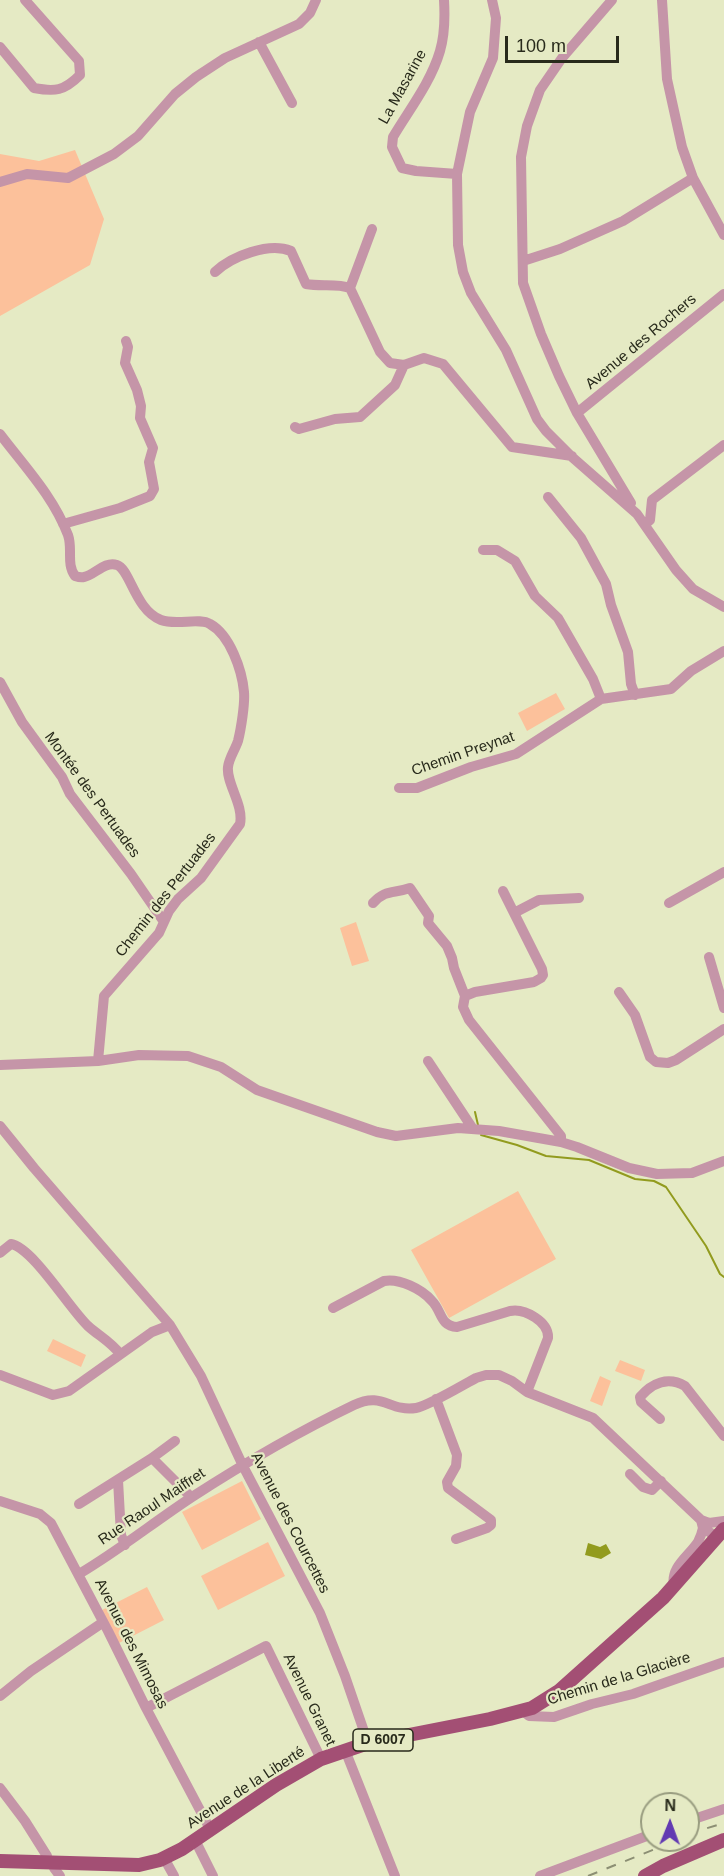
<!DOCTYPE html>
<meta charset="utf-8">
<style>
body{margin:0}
#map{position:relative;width:724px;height:1876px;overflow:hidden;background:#e5eac4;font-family:Arial,sans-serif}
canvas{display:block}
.north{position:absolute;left:640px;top:1792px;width:60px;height:60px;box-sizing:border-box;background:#e5eac4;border:2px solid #999d80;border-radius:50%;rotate:1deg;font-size:16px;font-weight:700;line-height:24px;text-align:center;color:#282a1b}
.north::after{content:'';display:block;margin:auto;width:21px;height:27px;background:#623ab2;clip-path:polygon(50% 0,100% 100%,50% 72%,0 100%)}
.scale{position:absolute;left:505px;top:36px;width:114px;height:27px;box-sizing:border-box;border:3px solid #282a1b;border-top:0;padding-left:8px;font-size:18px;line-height:21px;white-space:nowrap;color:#282a1b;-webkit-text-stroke:4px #e5eac4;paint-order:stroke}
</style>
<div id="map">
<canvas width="724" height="1876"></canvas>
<div class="north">N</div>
<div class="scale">100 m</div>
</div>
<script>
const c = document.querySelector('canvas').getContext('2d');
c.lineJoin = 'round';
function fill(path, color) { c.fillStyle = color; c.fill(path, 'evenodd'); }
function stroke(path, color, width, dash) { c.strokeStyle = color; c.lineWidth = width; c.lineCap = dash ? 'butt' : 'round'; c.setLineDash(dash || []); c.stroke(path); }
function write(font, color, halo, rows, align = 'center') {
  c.font = font + ' Arial,sans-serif'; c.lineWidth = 4.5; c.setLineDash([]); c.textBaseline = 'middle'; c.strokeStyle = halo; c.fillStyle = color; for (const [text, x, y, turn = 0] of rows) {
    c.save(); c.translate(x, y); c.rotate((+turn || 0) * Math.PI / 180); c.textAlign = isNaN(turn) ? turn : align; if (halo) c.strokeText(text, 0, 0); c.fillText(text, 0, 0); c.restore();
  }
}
fill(new Path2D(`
 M75,150L104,219L90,265L0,316V154L39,161Z
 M556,693L565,709L527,731L518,713Z
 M356,922L369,961L352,966L340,928Z
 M518,1191L556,1259L449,1318L411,1250Z
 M53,1339L86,1355L81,1367L47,1351Z
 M620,1360L645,1370L641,1381L615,1371Z
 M600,1376L611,1381L602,1406L590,1401Z
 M242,1481L261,1519L202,1550L182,1512Z
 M268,1542L285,1576L218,1610L201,1576Z
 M147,1587L164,1620L119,1643L102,1610Z`), '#fcc19b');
fill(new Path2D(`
 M588,1543L600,1547L606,1544L611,1553L601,1559L585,1555Z`), '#929b1e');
stroke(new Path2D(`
 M475,1112L478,1125
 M481,1135L517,1145L546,1156L589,1160L635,1179L654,1181L666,1187L706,1246L720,1274L724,1277`), '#929b1e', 2);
stroke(new Path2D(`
 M444,0C445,17 445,34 440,51C431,82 409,110 393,137L392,147L402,168L416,171L457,174
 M492,0L496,18L493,58L470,112L457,174L458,245L463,272L471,293L506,350L537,419L546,431L572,457L637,514L676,570L693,589L724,607
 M612,0L562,58L540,90L527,126L521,157L523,283L541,334L559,376L577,413L631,503
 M662,0L667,79L682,147L693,178L724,235
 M259,42L292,103
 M0,47L34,88C55,92 64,91 80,75L79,61L25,0
 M0,182L27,174L68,178L114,154L138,136L175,94L196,77L225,58L299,24L310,13L316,0
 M372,229L350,288L380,352L390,363L404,365L424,358L443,364L512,447L572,456
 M523,261L560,249L623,221L693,178
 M215,272C232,256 269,242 291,251L306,284C321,287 336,283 350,288
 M577,413L724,294
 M295,427L299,429L335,419L360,417L395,385L404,365
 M0,434C25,467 53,496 68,535C73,549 66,564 75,576C78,577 81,578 84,577C95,575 104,561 117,565C130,569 135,610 161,620C177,626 199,617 210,624C230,635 242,670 244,692C245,704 241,729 238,741C235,750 229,758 228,767C226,783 244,805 240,824L201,878L178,899L169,911L159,933L104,996L98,1061
 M548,497L581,538L606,584L611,605L628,652L631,684L635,695
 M63,524L120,508L150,496L154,489L149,462L153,448L140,418L141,406L137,390L125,363L128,347L126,341
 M645,524L650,520L652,500L724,445
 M483,550H497L515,561L535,596L558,618L593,679L601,699
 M0,682L22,722L62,777L70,794L131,874L164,922
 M399,788H417L471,767L516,754L601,699L671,689L691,671L724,651
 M373,903C386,889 393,894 410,888L429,916L428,923L447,946L452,958L454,968L465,996L463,1007L469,1020L561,1136V1142
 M669,903L724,872
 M514,913L539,900L579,898
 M709,957L724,1008
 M619,992L635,1015L650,1057L656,1062L668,1063L676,1060L724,1029
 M465,996L475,992L534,982L541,978L543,975L542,969L503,891
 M428,1061L473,1129
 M0,1065L98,1061L139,1055L188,1056L221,1067L257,1090L377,1132L396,1136L458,1128L499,1131L561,1142L577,1147L629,1168L657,1174L692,1173L724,1161
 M0,1126L34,1168L170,1325L201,1376L243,1466L320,1613L345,1676L368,1743
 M0,1253L11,1244C33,1248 69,1308 88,1326C99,1336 111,1342 120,1354
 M333,1308L384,1281C399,1278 422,1289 432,1301C442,1311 440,1326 457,1327L510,1311C525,1308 549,1322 548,1338L527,1392
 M0,1375L53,1395L69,1391L152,1332L170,1325
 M436,1399L457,1455L456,1466L447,1482L448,1488L491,1520V1525L487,1528L456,1539
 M660,1419L641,1402L640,1397C652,1383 668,1376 685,1386L724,1436
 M152,1458L191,1497
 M630,1474L643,1487L652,1490L661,1481
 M118,1480L121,1535L125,1545
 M0,1501L40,1514L51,1523L108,1631L146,1708L210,1829
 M79,1504L152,1458L175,1441
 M701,1520L709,1523L724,1521
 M79,1574C118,1551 154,1522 192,1497C243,1464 300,1431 354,1405C383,1391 389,1412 416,1408C428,1406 463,1385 476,1378L486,1375H499L512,1381L527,1392L593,1418L701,1520L703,1528L717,1537
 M674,1586C670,1567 689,1556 698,1542C700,1538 702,1533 703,1528
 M0,1696L31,1671L102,1623
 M146,1708L266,1646L321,1759
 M523,1711L529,1716L554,1717L592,1704L633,1694L724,1662
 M345,1750L395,1876
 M0,1788L25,1821L47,1856V1861
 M688,1821L724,1809
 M195,1840L213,1876
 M164,1858L174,1876
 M54,1862V1868L60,1876
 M540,1876L652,1834`), '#c595a8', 10);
stroke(new Path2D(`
 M0,1861L139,1865L160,1860L182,1849L276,1785L321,1759L368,1743L490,1719L532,1708L559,1691L663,1598L724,1529
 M645,1876L663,1866L724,1840`), '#a34f74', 14);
stroke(new Path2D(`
 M688,1834L724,1823
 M588,1876L665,1845L682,1840`), '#8c8f74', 2, [10, 10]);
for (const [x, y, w] of [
 [383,1740,60]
]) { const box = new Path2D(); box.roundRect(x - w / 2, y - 11, w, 22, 4.5); c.fillStyle = '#e5eac4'; c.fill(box); stroke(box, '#282a1b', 1.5); }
write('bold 14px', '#282a1b', null, [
 ["D 6007",383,1740]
]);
write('15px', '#282a1b', '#e5eac4', [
 ["La Masarine",403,87,-61],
 ["Avenue des Rochers",641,342,-40],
 ["Chemin Preynat",463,754,-19],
 ["Montée des Pertuades",92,795,54],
 ["Chemin des Pertuades",166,895,-52],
 ["Rue Raoul Maiffret",152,1507,-34],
 ["Avenue des Courcettes",290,1523,63],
 ["Avenue des Mimosas",131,1644,63],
 ["Chemin de la Glacière",619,1679,-17],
 ["Avenue Granet",309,1700,64],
 ["Avenue de la Liberté",246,1788,-33]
]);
</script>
